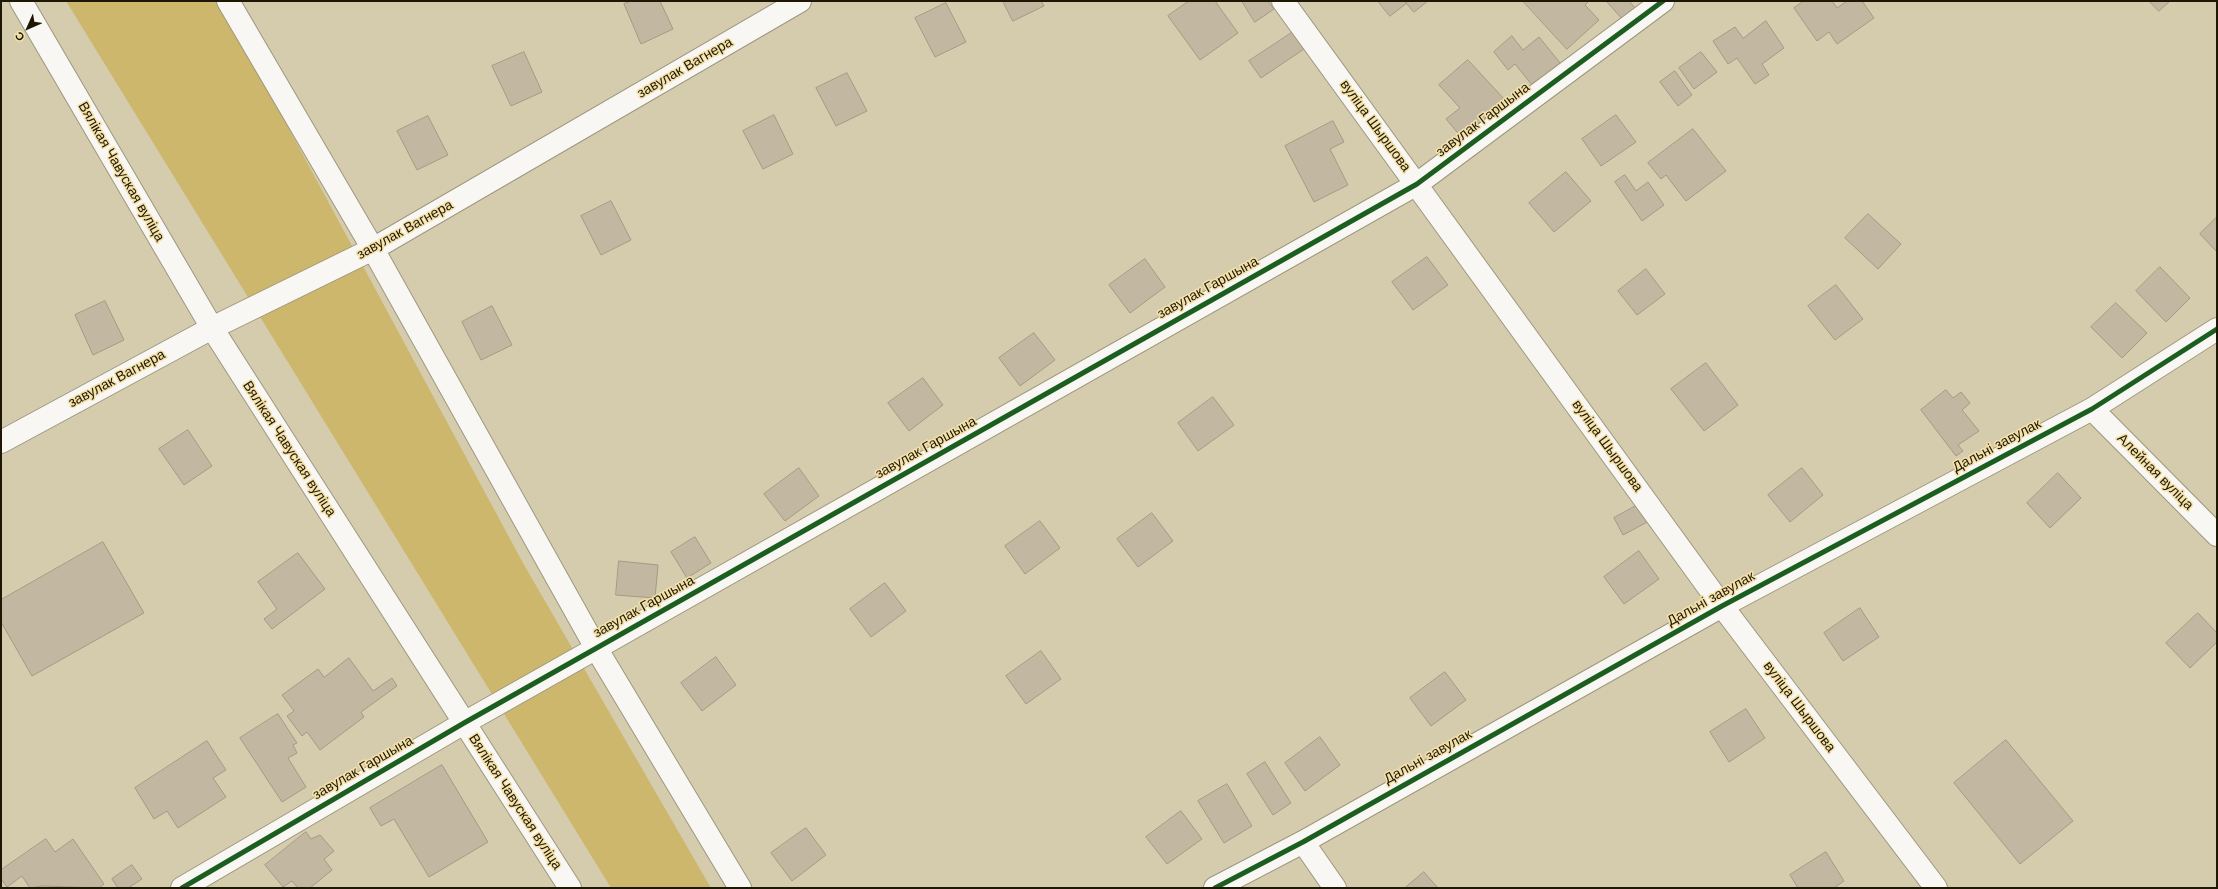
<!DOCTYPE html>
<meta charset="utf-8">
<style>
body{margin:0}
#map{position:relative;width:2218px;height:889px;overflow:hidden;background:#d5ccae;font-family:Arial,sans-serif}
canvas{display:block}
.frame{position:absolute;inset:0;border:2px solid #1e1703;pointer-events:none}
.north{position:absolute;left:8px;top:8px;width:40px;height:40px;-webkit-text-stroke:3px #f4e1aa;paint-order:stroke;rotate:225deg;font-size:11px;font-weight:700;line-height:16px;text-align:center;color:#1e1703}
.north::after{content:'';display:block;margin:auto;width:14px;height:18px;background:#1e1703;clip-path:polygon(50% 0,100% 100%,50% 72%,0 100%)}
</style>
<div id="map">
<canvas width="2218" height="889"></canvas>
<div class="frame"></div>
<div class="north">С</div>
</div>
<script>
const c = document.querySelector('canvas').getContext('2d');
c.lineJoin = 'round';
function fill(path, color) { c.fillStyle = color; c.fill(path, 'evenodd'); }
function stroke(path, color, width, dash) { c.strokeStyle = color; c.lineWidth = width; c.lineCap = dash ? 'butt' : 'round'; c.setLineDash(dash || []); c.stroke(path); }
function write(font, color, halo, rows, align = 'center') {
  c.font = font + ' Arial,sans-serif'; c.lineWidth = 3; c.setLineDash([]); c.textBaseline = 'middle'; c.strokeStyle = halo; c.fillStyle = color; for (const [text, x, y, turn = 0] of rows) {
    c.save(); c.translate(x, y); c.rotate((+turn || 0) * Math.PI / 180); c.textAlign = isNaN(turn) ? turn : align; if (halo) c.strokeText(text, 0, 0); c.fillText(text, 0, 0); c.restore();
  }
}
fill(new Path2D(`
 M66,1H220L523,563L711,888H611Z`), '#cdb76d');
const building = new Path2D(`
 M631,1H660L673,29L641,44L624,4Z
 M1003,1H1041L1044,6L1013,21Z
 M1189,1H1215L1238,33L1200,60L1168,16Z
 M1242,1H1268L1274,9L1255,22Z
 M1378,1H1405L1407,3L1390,16Z
 M1405,1H1428L1414,12Z
 M1523,1H1589L1585,5L1599,20L1567,49Z
 M1608,1H1629L1637,10L1624,21L1607,2Z
 M1804,1H1832L1837,8L1847,1H1862L1874,18L1837,44L1829,32L1817,41L1794,8Z
 M2149,1H2170L2159,11Z
 M946,3L966,42L935,57L915,18Z
 M1766,21L1784,48L1762,64L1769,75L1755,84L1737,58L1728,64L1713,41L1735,27L1743,38Z
 M1293,32L1304,49L1261,78L1249,61Z
 M1512,36L1523,50L1539,37L1565,69L1537,91L1515,64L1508,70L1494,52Z
 M524,52L542,92L511,106L492,66Z
 M1701,52L1717,72L1694,89L1679,68Z
 M1468,60L1505,100L1462,138L1446,119L1460,108L1439,85Z
 M1675,71L1692,95L1678,106L1660,82Z
 M847,73L867,111L836,126L816,88Z
 M774,115L793,154L763,169L743,131Z
 M1616,115L1636,142L1601,166L1582,139Z
 M428,116L448,155L417,170L397,131Z
 M1333,121L1344,142L1330,149L1348,185L1314,202L1285,146Z
 M1693,129L1726,171L1686,201L1666,175L1661,179L1648,163Z
 M1566,172L1591,201L1554,232L1529,203Z
 M1625,175L1636,191L1648,182L1664,205L1642,221L1615,182Z
 M611,201L631,240L601,255L581,216Z
 M1868,214L1901,244L1878,269L1845,238Z
 M2217,217V252L2200,234Z
 M1427,257L1448,285L1413,310L1392,282Z
 M1145,259L1165,287L1130,313L1109,285Z
 M2160,267L2190,298L2166,322L2136,291Z
 M1646,269L1665,294L1637,315L1618,291Z
 M1836,285L1863,319L1835,340L1808,306Z
 M105,301L124,340L93,355L75,315Z
 M2116,303L2147,333L2122,358L2091,327Z
 M492,306L512,345L481,360L462,322Z
 M1034,333L1055,360L1020,386L999,358Z
 M1706,363L1738,405L1704,431L1671,389Z
 M923,378L943,405L909,431L888,403Z
 M1946,390L1953,398L1961,392L1970,403L1962,410L1979,431L1958,445L1963,451L1956,456L1921,410Z
 M1213,397L1234,425L1198,451L1178,423Z
 M188,430L212,466L184,485L159,449Z
 M799,468L819,496L785,521L764,494Z
 M1802,468L1823,495L1790,522L1768,495Z
 M2058,473L2081,498L2050,528L2027,503Z
 M1643,502L1653,519L1623,535L1614,518Z
 M1152,513L1173,541L1138,567L1117,539Z
 M1040,521L1060,548L1025,574L1005,546Z
 M695,537L711,563L687,578L671,552Z
 M103,542L144,613L32,676L1,622V600Z
 M1639,551L1659,579L1624,604L1604,577Z
 M298,553L325,589L272,629L264,619L277,609L258,582Z
 M619,561L658,565L655,598L616,595Z
 M885,583L906,611L871,637L850,609Z
 M1860,608L1879,637L1843,661L1824,633Z
 M2198,613L2217,633V642L2190,668L2166,643Z
 M1041,651L1061,679L1026,704L1006,676Z
 M716,657L736,685L702,711L681,683Z
 M349,658L373,691L392,678L397,686L361,712L364,717L320,750L307,732L302,736L287,716L294,711L282,695L318,669L324,677Z
 M1445,672L1466,700L1431,726L1410,698Z
 M1746,709L1765,738L1729,762L1710,732Z
 M278,714L297,743L293,745L297,753L288,758L306,787L282,802L240,738Z
 M1320,737L1340,765L1305,791L1285,763Z
 M2006,740L2073,821L2020,864L1954,783Z
 M207,741L226,770L213,778L226,797L178,828L167,811L154,819L135,788Z
 M1265,762L1291,803L1273,815L1247,774Z
 M442,765L488,842L429,877L394,819L381,826L370,808Z
 M1227,784L1252,826L1224,843L1198,801Z
 M1181,811L1202,839L1167,864L1146,837Z
 M806,828L826,855L792,881L771,853Z
 M306,832L311,839L320,835L334,851L324,859L332,870L310,888H298L292,881L283,887L265,865Z
 M46,839L55,852L73,839L104,884L99,888L42,886L30,888L22,876L7,887L1,879V870Z
 M1826,852L1844,881L1834,888H1798L1790,875Z
 M132,865L142,879L128,888H118L112,879Z
 M1424,872L1438,888H1405Z`);
fill(building, '#c2b7a1');
stroke(building, '#a49983', 1);
const minor = new Path2D(`
 M228,1L373,249L596,648L740,888
 M1283,1L1722,606L1936,888
 M2092,409L2217,535
 M1,442L212,328L373,249L800,1
 M1303,842L1335,888
 M182,888L464,723L1417,184L1663,1
 M1215,888L1303,842L1722,606L2092,409L2217,329`);
const secondary = new Path2D(`
 M21,1L212,328L570,888`);
stroke(minor, '#9e977f', 24);
stroke(secondary, '#9e977f', 24);
stroke(minor, '#f9f7f3', 22);
stroke(secondary, '#f9f7f3', 22);
stroke(new Path2D(`
 M182,888L464,723L1417,184L1663,1
 M1215,888L1303,842L1722,606L2092,409L2217,329`), '#1b5e20', 5);
write('14px', '#1e1703', '#f4e1aa', [
 ["завулак Вагнера",685,68,-30],
 ["завулак Гаршына",1483,120,-37],
 ["вуліца Шыршова",1375,126,54],
 ["Вялікая Чавуская вуліца",121,172,60],
 ["завулак Вагнера",405,230,-29],
 ["завулак Гаршына",1208,288,-29],
 ["завулак Вагнера",117,379,-28],
 ["вуліца Шыршова",1607,446,54],
 ["Дальні завулак",1997,446,-28],
 ["завулак Гаршына",926,448,-29],
 ["Вялікая Чавуская вуліца",289,449,57],
 ["Алейная вуліца",2155,472,45],
 ["Дальні завулак",1711,599,-29],
 ["завулак Гаршына",644,607,-29],
 ["вуліца Шыршова",1799,707,53],
 ["Дальні завулак",1428,757,-29],
 ["завулак Гаршына",363,768,-30],
 ["Вялікая Чавуская вуліца",515,802,57]
]);
</script>
